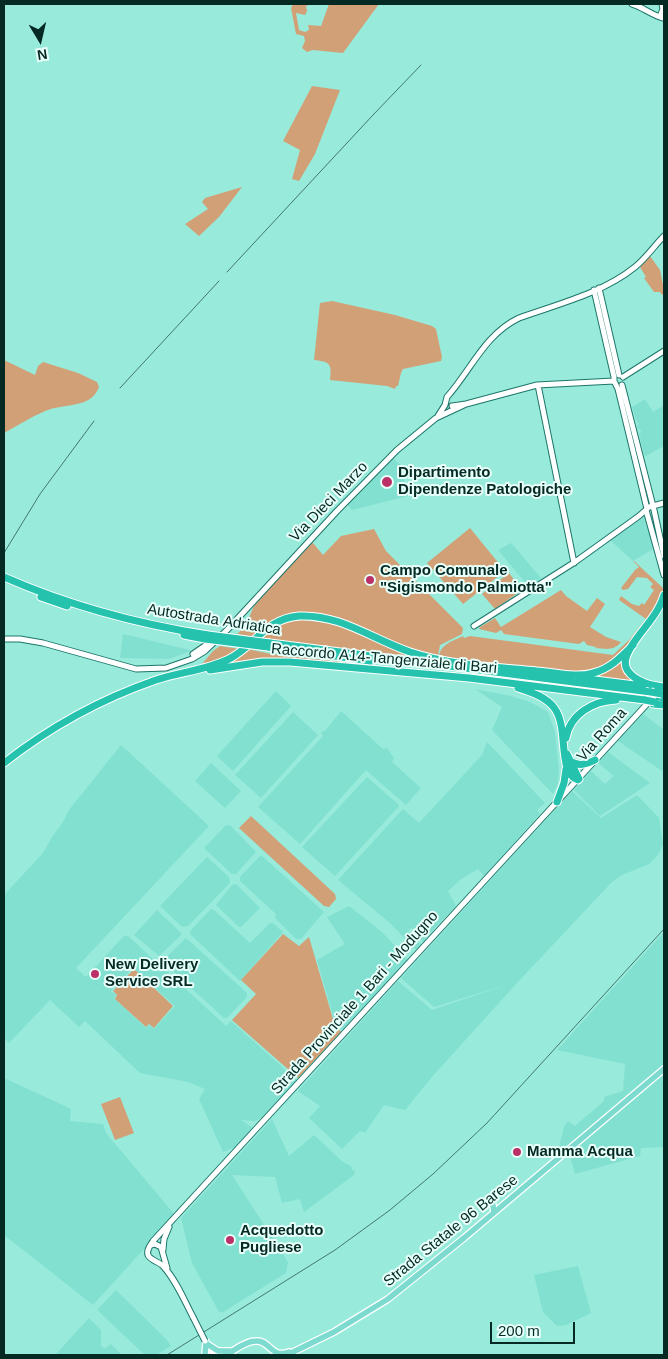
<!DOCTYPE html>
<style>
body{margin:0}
#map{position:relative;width:668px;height:1359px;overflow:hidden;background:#98eadb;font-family:Helvetica,sans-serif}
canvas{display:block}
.frame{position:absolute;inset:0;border:5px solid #052a24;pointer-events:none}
.north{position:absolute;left:15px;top:15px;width:50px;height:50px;-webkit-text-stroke:4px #e8fffa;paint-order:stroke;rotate:171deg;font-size:14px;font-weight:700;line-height:20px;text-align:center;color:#052a24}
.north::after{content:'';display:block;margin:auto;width:18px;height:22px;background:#052a24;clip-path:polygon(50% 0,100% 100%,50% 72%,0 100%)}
.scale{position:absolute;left:490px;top:1322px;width:85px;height:22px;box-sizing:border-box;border:2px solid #052a24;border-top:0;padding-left:6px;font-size:15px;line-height:18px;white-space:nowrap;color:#052a24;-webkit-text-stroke:4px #e8fffa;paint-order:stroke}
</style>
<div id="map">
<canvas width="668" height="1359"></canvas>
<div class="frame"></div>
<div class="north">N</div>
<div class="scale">200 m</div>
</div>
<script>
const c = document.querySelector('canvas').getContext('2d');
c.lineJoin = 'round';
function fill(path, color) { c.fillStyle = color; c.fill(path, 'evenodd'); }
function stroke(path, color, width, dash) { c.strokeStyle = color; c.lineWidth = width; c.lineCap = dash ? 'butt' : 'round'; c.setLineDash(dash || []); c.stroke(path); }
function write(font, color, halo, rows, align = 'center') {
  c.font = font + ' Helvetica,sans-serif'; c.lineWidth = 4; c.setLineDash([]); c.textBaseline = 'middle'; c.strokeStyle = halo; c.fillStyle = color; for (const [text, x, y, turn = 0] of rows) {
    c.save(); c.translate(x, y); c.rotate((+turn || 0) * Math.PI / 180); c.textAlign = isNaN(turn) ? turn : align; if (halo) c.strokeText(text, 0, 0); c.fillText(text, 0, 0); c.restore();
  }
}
fill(new Path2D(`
 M645,399L653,412L664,405V446L646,456L644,455L639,433L641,432L640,429L638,430L637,426L639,424L636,420L632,407Z
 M393,458L401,465L408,496L352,510L347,504Z
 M646,516L655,548L633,561L610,540Z
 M511,543L541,578L528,586L498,550Z
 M123,634L190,650L191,651L169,659L120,658Z
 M475,689L511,696L530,702L548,712L555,732L559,771L558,783L553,794L492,730L502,707Z
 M276,691L291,706L233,771L217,756Z
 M341,711L384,750L386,747L394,758L392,762L421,788L406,805L366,770L300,844L258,807L323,736L321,732L325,731Z
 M293,712L318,735L261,798L235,775Z
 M643,714L664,730V770L662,771L618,741Z
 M487,742L545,803L537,810L540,814L484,876L478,869L461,879L448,891L456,906L425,938L426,940L423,942L412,928L408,930L421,945L416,950L391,924L338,880L403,809L419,823L482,755Z
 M121,745L209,826L76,968L86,977L124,936H128L226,1026L231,1021L297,1080L263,1117L255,1121L241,1120L253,1128L235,1147L223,1152L199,1099L205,1089L188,1082L140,1073L85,1021L79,1027L50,1000L9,1043L4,1038V895L43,853L52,837L63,822L69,810ZM133,968L175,1006L154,1029L149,1025L146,1028L114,998L116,995L111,991Z
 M608,752L650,783L600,816L574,790L591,771L605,784L614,776L598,763Z
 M211,763L241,791L225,808L195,781Z
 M367,777L398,804L399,806L335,876L302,847Z
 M572,791L601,818L637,795L659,818L663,844L658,855L649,864L622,875L612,882L516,984L431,1078L405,1110L384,1105L365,1133L360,1131L342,1149L309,1118L320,1106L298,1091L398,981L432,1010L509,984L434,1007L401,978Z
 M230,825L256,852L236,874H232L205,849V847L225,826Z
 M260,856H262L324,912L301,939H296L275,918L276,914L240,881V877Z
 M207,857L229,877L230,883L188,926L182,927L160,906Z
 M236,884L260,908L241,927H239L216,905L232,885Z
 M349,906L383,933L408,960L343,1030L333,1016L317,960L345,944L327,917Z
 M211,909L214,910L250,943L270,923H273L283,932L240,981L190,934L191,930Z
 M157,910L181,933V935L159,956L134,935Z
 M664,932V1147L641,1148L640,1156L575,1174L570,1156L560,1150L559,1147L564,1127L568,1121L575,1126L604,1101V1097L623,1091L625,1064L557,1050Z
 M186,938L247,993V997L227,1018H224L165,964L164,959Z
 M4,1078L71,1109L70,1121L103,1124L106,1133L175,1215L93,1305L4,1235Z
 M272,1119L289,1156L314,1135L343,1162L351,1166L352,1170H355L354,1175L304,1212L300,1199L282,1203L275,1177L232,1175L288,1262L286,1273L223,1312H219L192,1263L181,1218Z
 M578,1266L591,1313L566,1325L557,1326L543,1312L534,1275Z
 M116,1290L167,1340L171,1346L156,1355H145L97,1310Z
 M89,1318L101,1330V1345L104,1349L111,1344L122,1355H55Z`), '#82e0d0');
fill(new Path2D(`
 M293,4H312L306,6L307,11L305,15L296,13L299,30L305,32L309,30L308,25L321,26L329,4H379L343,53L313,50L307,52L302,48L305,41L304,36L296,34L291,8Z
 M312,86L340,90L315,154L299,181L292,179L300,150L283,141Z
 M242,187L219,217L199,236L185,224L208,209L202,202L205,198Z
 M650,256L660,270L664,290V293L662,295L660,292H654L644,278L646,277L640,267Z
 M332,301L395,315L432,326L436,329L442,357L441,361L403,369L401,373L398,386H396L395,389L387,386L330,380C332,363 330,362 314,360L320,303Z
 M4,360L35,375L38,366L43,362L78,373L97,382L99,387C91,409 64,403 45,411C31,417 17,426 4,433Z
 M470,528L505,571L463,604L427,563Z
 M374,529L386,551L463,628L462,634L440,645L438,656L425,653L308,615L264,627L253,637L237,634L245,627L254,606L309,544L313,543L323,555L341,536Z
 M633,561H634L662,587L664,590L663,594L650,620L615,660L587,673L490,664L439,656C441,644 453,641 463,636L464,638L470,636L613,655L629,640L646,619L619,600L621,596L632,604L639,606L642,603L644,605L654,590L650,587L653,584L647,578L637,577L628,589L623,590L621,588L635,570L639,567Z
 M509,573L522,590L495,609L482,594Z
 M561,590L566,596L587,611L597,598L605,604L590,627L606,637L621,642C614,651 606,649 595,648L603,642L596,647L587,645L584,641L579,644L504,634L501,630L496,633L479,629L480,627L495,618L501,627Z
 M303,620L327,623L353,629L436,661L261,638L285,622Z
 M220,646L240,649C229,658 216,661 202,664L213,651Z
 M247,649L271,654L450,674L291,660L217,666Z
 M622,659L637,682L591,677Z
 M251,816L335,894L336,899L329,907L324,906L239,828Z
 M283,934L299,946L309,937L333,1019L341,1032L298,1078L232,1020L256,994L241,980Z
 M134,969L173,1006L154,1028L149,1024L146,1027L115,999L117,995L113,991Z
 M120,1097L134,1133L115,1140L101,1104Z`), '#d2a076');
const secondary = new Path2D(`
 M632,4C643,7 651,15 663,18
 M662,4L663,9L661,14L664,18
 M599,288L619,375
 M594,290L614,377V381L618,389L647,509
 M623,377L664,351
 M538,385L574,563
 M622,385L654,510L664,556
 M452,406L466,404L537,385L614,381
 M438,416L445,405L447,397C471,370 485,334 519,318C558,304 603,293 635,267C646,258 655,245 664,236
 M646,510L664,575
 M474,626L575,562L639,516L649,507L664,503
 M4,639H20L43,643L136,669L166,668L192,659L205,651L227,630L337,511L397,450L436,418L466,404
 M193,654L209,643
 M151,1245L155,1244L161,1247L167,1268
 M163,1250L164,1239L169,1227
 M193,1317C184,1300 176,1280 163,1266C159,1262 150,1260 148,1255C146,1249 151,1245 153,1241L658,692
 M207,1344L213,1355`);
const primary = new Path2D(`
 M492,1200L494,1212
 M207,1344L218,1351H230
 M205,1355L206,1342
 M227,1355C234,1350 246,1341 256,1341C270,1340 271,1359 289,1352
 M287,1355L334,1332L388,1299L464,1238L664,1069`);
const highway = new Path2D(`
 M4,577C70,606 137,624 208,635
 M41,597L67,606
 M184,635L205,639
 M270,643L651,692
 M268,647L371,661
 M210,670L262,662H290L469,678L645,700
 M579,678L643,686
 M657,686C644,684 621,675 626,658C632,637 657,620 664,595
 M518,688C531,692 547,697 555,709C569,729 557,773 578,780
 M659,697L664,698
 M653,704L664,705
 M566,738C570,714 593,701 616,700
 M567,754L579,779
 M570,761C580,767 586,764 595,760
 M4,763C50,727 101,699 156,680C180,672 207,670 229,659C256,645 265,619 299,616C340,614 372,639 410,652C449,665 496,667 537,671C555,672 575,678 593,673C610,669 621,657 633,645
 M557,802L564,783L566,769`);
stroke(secondary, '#1c7669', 7);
stroke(primary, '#fff', 8);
stroke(highway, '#fff', 9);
stroke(secondary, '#fff', 5);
stroke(primary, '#7cdbce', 5.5);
stroke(highway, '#25c3ae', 7);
stroke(new Path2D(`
 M227,272L373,115L421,65
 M120,388L219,281
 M4,553L40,494L94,421
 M167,1355L335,1250L390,1210L433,1174L487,1123L664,929`), '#41786e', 1);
const secondaryBridge = new Path2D(`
 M193,1317L205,1341`);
const highwayBridge = new Path2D(`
 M208,635L270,643
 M205,639L268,647
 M657,686L664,687
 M651,692L662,694
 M645,700L655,702`);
stroke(secondaryBridge, '#1c7669', 7, []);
stroke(highwayBridge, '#fff', 9, []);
stroke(secondaryBridge, '#fff', 5);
stroke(highwayBridge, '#25c3ae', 7);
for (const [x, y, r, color] of [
 [387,482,6,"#bb3067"],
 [370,580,5,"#bb3067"],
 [95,974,5,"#bb3067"],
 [517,1152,5,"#bb3067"],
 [230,1240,5,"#bb3067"]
]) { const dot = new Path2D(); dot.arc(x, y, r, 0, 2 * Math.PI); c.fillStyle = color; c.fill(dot); stroke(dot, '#e8fffa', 2); }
write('bold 15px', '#052a24', '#e8fffa', [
 ["Dipartimento",398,473],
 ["Dipendenze Patologiche",398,490],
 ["Campo Comunale",380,571],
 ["\"Sigismondo Palmiotta\"",380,588],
 ["New Delivery",105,965],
 ["Service SRL",105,982],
 ["Mamma Acqua",527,1152],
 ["Acquedotto",240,1231],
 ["Pugliese",240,1248]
], 'left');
write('15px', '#052a24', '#e8fffa', [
 ["Via Dieci Marzo",329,502,-46],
 ["Autostrada Adriatica",214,620,9],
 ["Raccordo A14-Tangenziale di Bari",384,659,5],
 ["Via Roma",602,735,-48],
 ["Strada Provinciale 1 Bari - Modugno",355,1003,-48],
 ["Strada Statale 96 Barese",451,1231,-39]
]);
</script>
